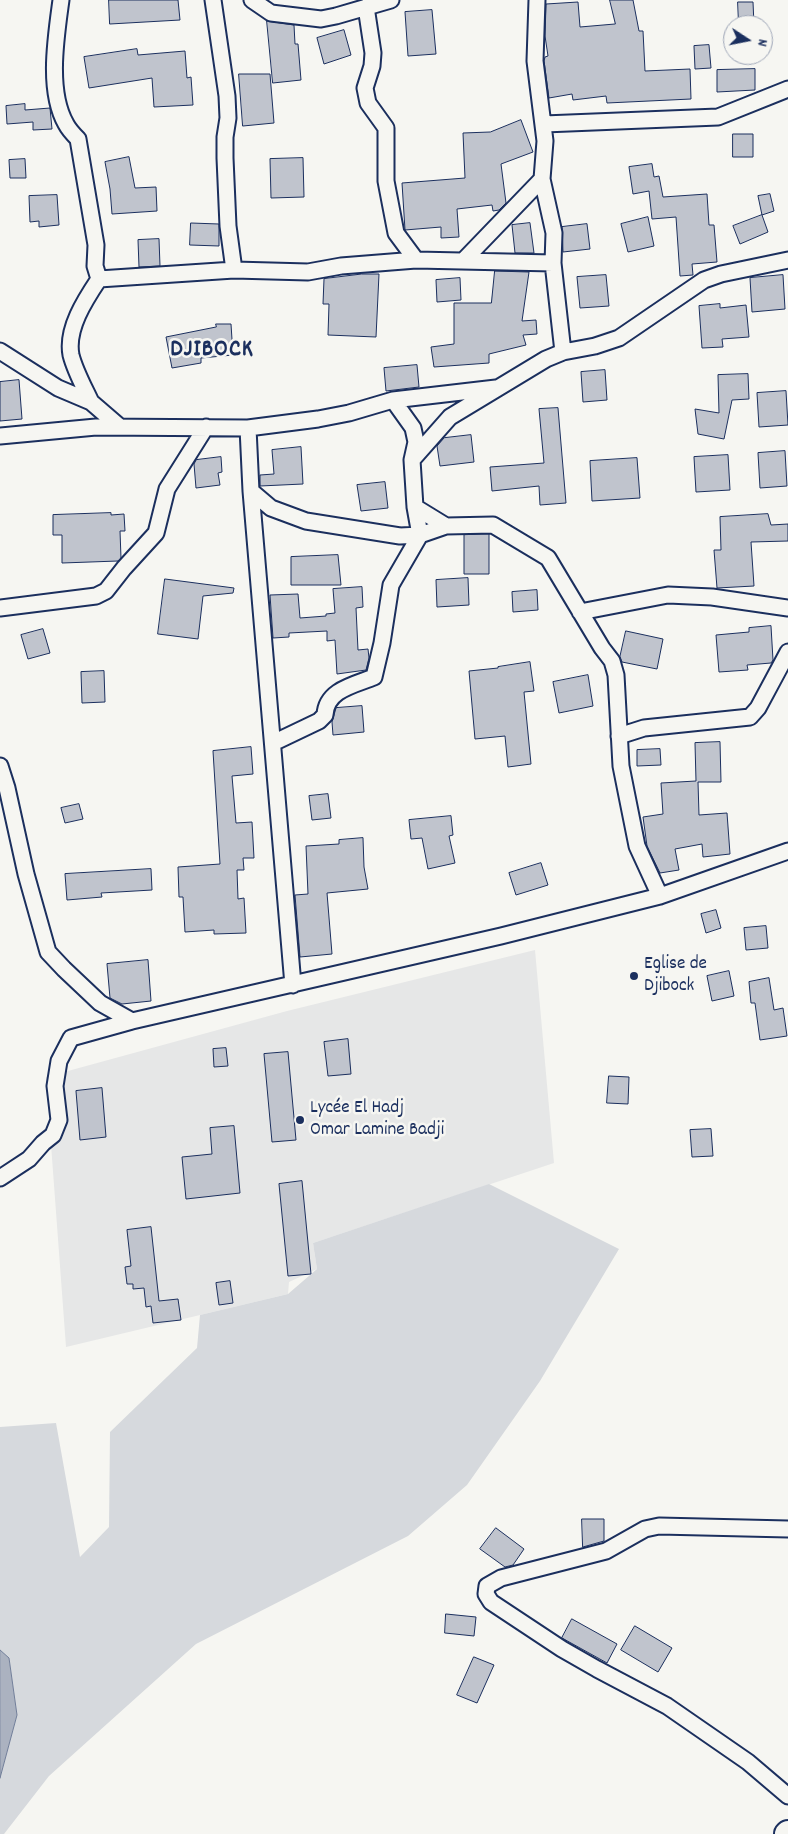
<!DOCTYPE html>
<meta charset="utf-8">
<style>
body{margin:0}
#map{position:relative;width:788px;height:1834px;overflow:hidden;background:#f6f6f2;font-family:Dekko,sans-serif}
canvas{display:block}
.north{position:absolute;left:723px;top:15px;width:50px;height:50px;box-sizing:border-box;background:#f6f6f2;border:1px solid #9ea6b7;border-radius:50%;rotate:101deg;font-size:14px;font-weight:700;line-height:20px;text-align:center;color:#1b2f5e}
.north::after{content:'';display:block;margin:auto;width:18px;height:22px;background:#1b2f5e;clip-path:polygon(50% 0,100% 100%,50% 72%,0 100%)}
</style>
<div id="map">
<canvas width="788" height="1834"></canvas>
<div class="north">N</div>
</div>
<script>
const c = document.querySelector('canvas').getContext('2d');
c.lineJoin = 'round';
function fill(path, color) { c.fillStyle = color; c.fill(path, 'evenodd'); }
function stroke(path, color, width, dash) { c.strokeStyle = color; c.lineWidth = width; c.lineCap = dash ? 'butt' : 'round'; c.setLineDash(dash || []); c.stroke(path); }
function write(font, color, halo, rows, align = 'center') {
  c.font = font + ' Dekko,sans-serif'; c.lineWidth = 5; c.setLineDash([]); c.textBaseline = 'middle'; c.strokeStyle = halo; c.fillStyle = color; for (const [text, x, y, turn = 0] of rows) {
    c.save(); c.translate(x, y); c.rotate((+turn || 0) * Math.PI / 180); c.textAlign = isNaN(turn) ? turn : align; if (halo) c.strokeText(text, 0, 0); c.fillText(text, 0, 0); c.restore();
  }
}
fill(new Path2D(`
 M535,950L554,1163L313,1243L317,1269L289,1282L288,1294L66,1347L46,1077L287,1011Z`), '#e6e7e7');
fill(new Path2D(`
 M489,1184L619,1249L540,1381L467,1485L408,1536L196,1644L49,1776L4,1834H0V1778L17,1715L9,1658L0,1650V1427L56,1423L80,1557L109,1527L110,1432L197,1348L200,1315L288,1294L317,1269L313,1243Z`), '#d6d9dd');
const water = new Path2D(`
 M0,1650L9,1658L17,1715L0,1778Z`);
fill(water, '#abb2c0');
stroke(water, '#717e99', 1);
const building = new Path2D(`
 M109,0H178L180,20L110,24Z
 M610,0H633L639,31H643L645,71L690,69L691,99L607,103L606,96L573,100L572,94L549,98L544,61L545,57L548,56L545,36L546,4L578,2L580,27L615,24Z
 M738,2H753L754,25H739Z
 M432,10L436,54L408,56L405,12Z
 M267,21L294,25L295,44H298L301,80L273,83Z
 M344,30L351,55L324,64L317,38Z
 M709,45L711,68L695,69L694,46Z
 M137,49L138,55L185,51L187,78L191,77L193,105L154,107L152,78L89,88L84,57Z
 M755,69V90L717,92V70Z
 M239,74H270L274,123L243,126Z
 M25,104V110L50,108L52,129L33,130V122L7,124L6,106Z
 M521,120L533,152L501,164L506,203L499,210L493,211L492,205L457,209L459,237L441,238V227L405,230L402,183L465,178L463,133L490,132Z
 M733,134H753V157H733Z
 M129,157L135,188L156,187L157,211L112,214L110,189L105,162Z
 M303,158L304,197L271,198L270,159Z
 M25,159L26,178H10L9,160Z
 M652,164L654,177L659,176L663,197L707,194L709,225H714L717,262L692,264L693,275L680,276L676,217L652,219L649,191L633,194L629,167Z
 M770,194L774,211L762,215L758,196Z
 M57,195L59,225L39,227V221L30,222L29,196Z
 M762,215L768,232L740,244L733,226Z
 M648,217L654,246L628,252L621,224Z
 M191,223L219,224V246L190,245Z
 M530,223L534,253H515L512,225Z
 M587,224L590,249L563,252L562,227Z
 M159,239L160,266L139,267L138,240Z
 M495,271L529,272L522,321L536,320L537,334L523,335L526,345L489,354V363L434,367L431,347L454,344V303H491Z
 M362,274H379L376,337L328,335L329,304H323L324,279Z
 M606,275L609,306L580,308L577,277Z
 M783,275L785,309L752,312L750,278Z
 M460,278L461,300L437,302L436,280Z
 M720,304V308L746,305L749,337L722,339L723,347L702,348L699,306Z
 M216,324H231L233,355L201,358V363L172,368L166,337L216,327Z
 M417,365L419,387L386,391L384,368Z
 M605,370L607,400L583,402L581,372Z
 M748,374L749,399L732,400L724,439L698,434L695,409L719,413L718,375Z
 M19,380L22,419L0,421V382Z
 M786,391L788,425L759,427L757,393Z
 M558,408L566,503L540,505L539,486L492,491L490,467L544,463L539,409Z
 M471,435L474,462L440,466L437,446L444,438Z
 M301,447L303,484L260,486V475L274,474L272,450Z
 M785,451L787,486L760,488L758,453Z
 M728,455L730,490L696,492L694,457Z
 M221,457L222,472L218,473L220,485L196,488L194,464L196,460Z
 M637,458L640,498L592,501L590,461Z
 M385,482L388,508L361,511L357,485Z
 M111,513V515L124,514L125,531H120L121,558L118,561L62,563V535H53V515Z
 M768,514L771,525L788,524V541L751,542L754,586L717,588L714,550H721L720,517Z
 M489,534V574H464V535Z
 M338,555L341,585H291V557Z
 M468,578L469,605L437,607L436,580Z
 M165,579L234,588L233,593L203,596L198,639L158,634Z
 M362,587L363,607L356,608L358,650L368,649L369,658L366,670L337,674L335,640L327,641V631L289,633V637L273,638L270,595L298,594L300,618L326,616V614L335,613L333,589Z
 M537,590L538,610L513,612L512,592Z
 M771,626L773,660L771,663L747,665L748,670L719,672L716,635L749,632V628Z
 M43,629L50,653L28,659L21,635Z
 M626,631L663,639L657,669L622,662L620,657Z
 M530,662L534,691L524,692L531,764L508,767L505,736L475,739L469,671L498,668V667Z
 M104,671L105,702L82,703L81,672Z
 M588,675L593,706L559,713L553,682Z
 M362,706L364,732L333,735L332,722L336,708Z
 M720,742L721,782H698L699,815L727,813L730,854L703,857L702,844L675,849L679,870L660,873L647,846L643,817L663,814L661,783L696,781L695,743Z
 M251,747L253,774L232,776L236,823L252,822L254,858H243L244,870H237L238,899L244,898L246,933L214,934V930L185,932L183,897H179L178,867L220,864L213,751Z
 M660,749L661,765L637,766V750Z
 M328,794L331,818L312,820L309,796Z
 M79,804L83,819L65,823L61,808Z
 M451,816L453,835L449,836L455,863L428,869L422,838L411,839L409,820Z
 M363,838L364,867L368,889L327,893L332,954L300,957L295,895L308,894L306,846L339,844V840Z
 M541,863L548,885L516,895L509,873Z
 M151,869L152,890L101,893L102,897L67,900L65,874Z
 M716,910L721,928L706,933L701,914Z
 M766,926L768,948L746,950L744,928Z
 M148,960L151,1001L122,1004L110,998L107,964Z
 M729,971L734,996L712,1001L707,976Z
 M769,978L774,1010L783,1008L787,1036L760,1040L755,1003H751L749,982Z
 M348,1039L351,1074L328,1076L324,1042Z
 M226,1048L228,1066L214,1067L213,1049Z
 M288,1052L296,1140L272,1142L264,1054Z
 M609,1076L629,1077L628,1104L607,1103Z
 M102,1088L106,1137L80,1140L76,1091Z
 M234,1126L240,1193L186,1199L182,1157L212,1154L210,1128Z
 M711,1129L713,1156L692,1157L690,1130Z
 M302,1181L311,1274L288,1276L279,1184Z
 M151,1227L159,1301L178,1299L181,1320L153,1323L151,1306L146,1307L144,1288L133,1289V1284H127L125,1267L131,1266L127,1230Z
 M230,1281L233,1303L219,1305L216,1283Z
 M582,1519H604V1541L583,1547Z
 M496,1528L524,1549L513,1565L505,1567L480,1549Z
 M446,1614L476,1617L474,1636L445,1633Z
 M572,1619L617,1644L607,1663L562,1638Z
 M635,1626L672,1648L658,1672L621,1650Z
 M474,1657L494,1665L477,1703L457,1695Z`);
fill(building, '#c0c4cd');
stroke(building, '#1b2f5e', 1);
const minor = new Path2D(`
 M61,0C56,37 47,91 66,124C69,130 74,135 78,139L96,245L95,266L99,279C85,300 66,329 71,355C75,371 84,387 91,402
 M213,0L227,96L228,118L225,137V158L228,226L234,270
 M252,0L271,13L321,19L336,16L391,0
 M537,0L535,61L545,141L542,179L554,233L553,263L563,352
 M366,7L373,53L372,66L365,88L368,103L386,128V181L396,233L416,260
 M544,124L718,117L788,89
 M463,261L542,179
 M99,279L234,270L308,272L341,266L416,260L553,263
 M0,351L58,388L91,402L120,427
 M393,400L413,428L416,442L412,460L415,507L446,526
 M248,428L251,491L293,985
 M0,436L96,427L248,428L318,419L349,413L393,400L496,388
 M412,460L450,417L546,359L563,352L595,346L619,338L704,280L721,274L788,260
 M251,491L271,508L306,521L400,536L420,535L446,526L493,525L548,558L602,648L612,661L616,675L621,766L637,846L660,896
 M0,608L96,596L106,591L124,568L156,533L167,489L206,427
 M580,612L668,595L712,597L788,608
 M619,736L644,728L750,717L758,708L788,652
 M273,743L319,721L325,715C326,690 354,685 374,677L382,643L391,585L420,535L415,507
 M0,766L7,788L26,874L48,952L64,969L100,1003L132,1021
 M0,1178L29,1159L43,1143L53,1135L59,1120L55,1086L59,1061L71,1038L132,1021L501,936L660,896L788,851
 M788,1529L659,1526L645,1529L606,1551L501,1578L487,1586L486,1594L491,1602L562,1649L597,1669L667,1706L748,1762L788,1796`);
const primary = new Path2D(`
 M787,1834L788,1833`);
stroke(minor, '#1b2f5e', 19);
stroke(primary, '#1b2f5e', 28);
stroke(minor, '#f6f6f2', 15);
stroke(primary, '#f6f6f2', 24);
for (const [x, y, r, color] of [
 [634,976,5,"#1b2f5e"],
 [300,1120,5,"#1b2f5e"]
]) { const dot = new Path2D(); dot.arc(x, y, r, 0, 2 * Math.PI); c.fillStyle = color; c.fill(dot); stroke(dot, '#f6f6f2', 2); }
write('19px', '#1b2f5e', '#f6f6f2', [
 ["Eglise de",644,965],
 ["Djibock",644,987],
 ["Lycée El Hadj",310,1109],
 ["Omar Lamine Badji",310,1131]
], 'left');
c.letterSpacing = '1px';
write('bold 24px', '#1b2f5e', '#f6f6f2', [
 ["DJIBOCK",212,352]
]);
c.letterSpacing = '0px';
</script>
